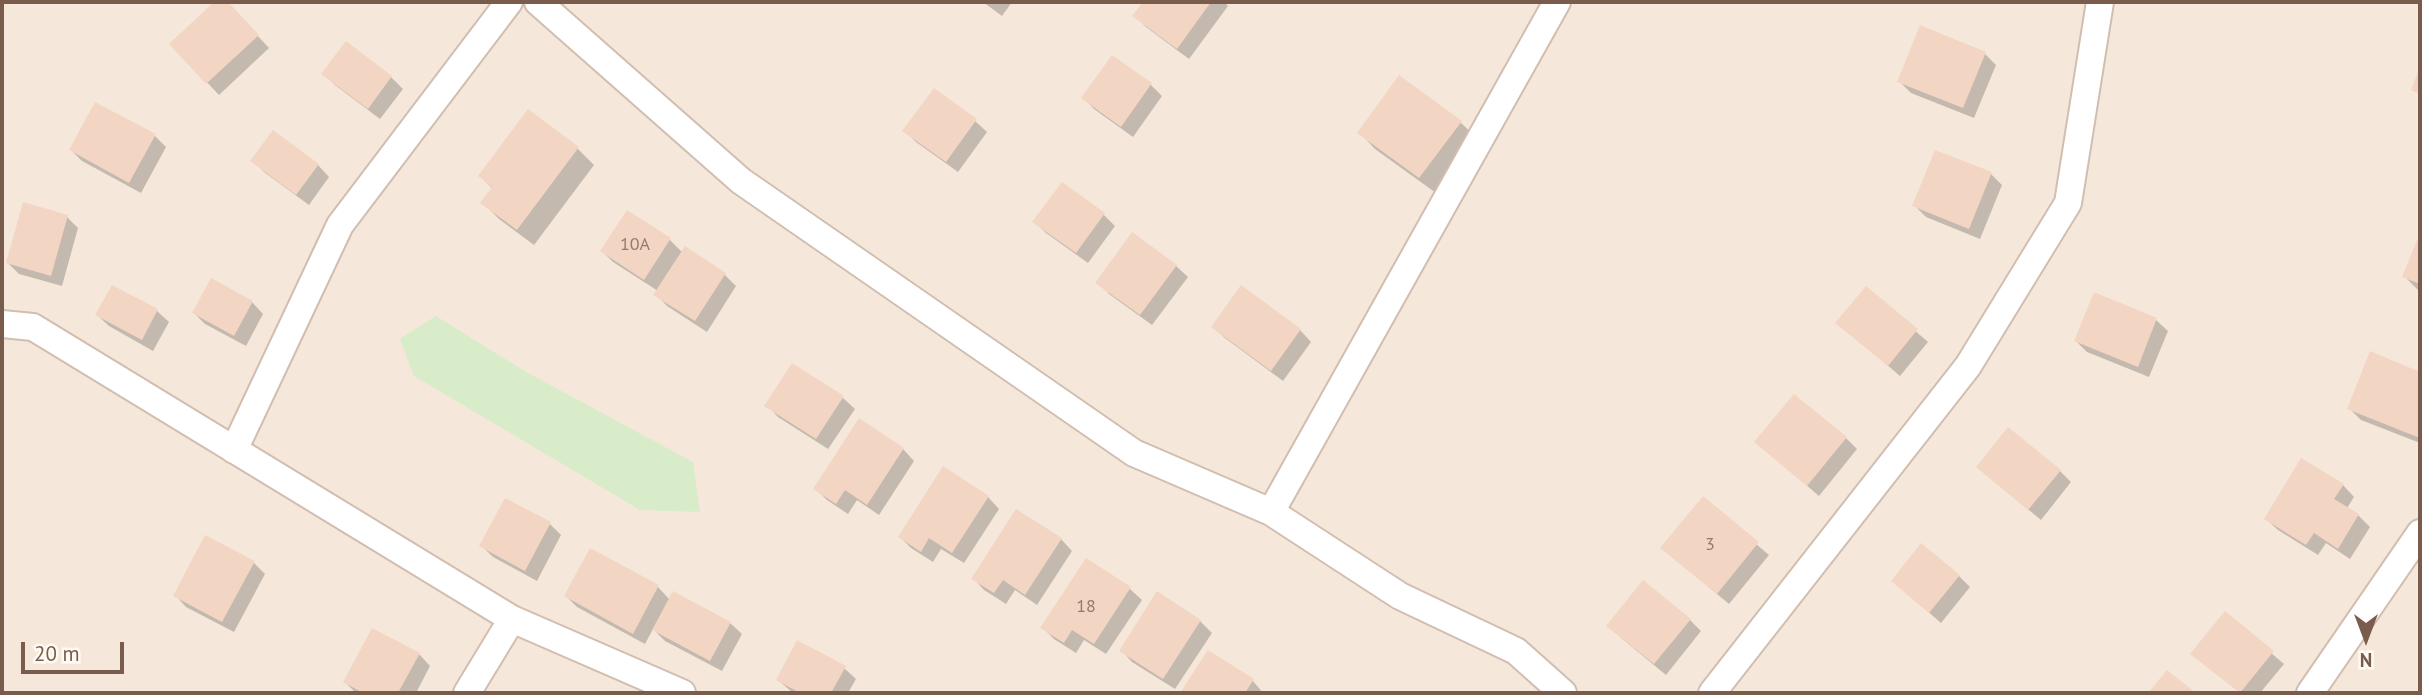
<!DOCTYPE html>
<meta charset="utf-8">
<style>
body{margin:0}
#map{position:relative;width:2422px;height:695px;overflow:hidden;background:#fdf6ec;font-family:"PT Sans",sans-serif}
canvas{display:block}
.frame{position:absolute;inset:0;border:4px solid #7a5c4d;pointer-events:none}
.north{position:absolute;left:2331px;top:604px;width:70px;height:70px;-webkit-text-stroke:5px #fffaf3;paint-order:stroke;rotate:180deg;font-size:19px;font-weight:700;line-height:28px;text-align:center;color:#7a5c4d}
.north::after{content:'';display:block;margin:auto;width:24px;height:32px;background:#7a5c4d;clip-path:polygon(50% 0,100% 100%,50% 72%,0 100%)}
.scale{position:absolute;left:21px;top:642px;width:103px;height:32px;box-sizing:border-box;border:4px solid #7a5c4d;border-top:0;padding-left:9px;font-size:21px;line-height:24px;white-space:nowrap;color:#7a5c4d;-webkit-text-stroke:5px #fffaf3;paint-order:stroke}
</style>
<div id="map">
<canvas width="2422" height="695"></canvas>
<div class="frame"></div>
<div class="north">N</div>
<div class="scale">20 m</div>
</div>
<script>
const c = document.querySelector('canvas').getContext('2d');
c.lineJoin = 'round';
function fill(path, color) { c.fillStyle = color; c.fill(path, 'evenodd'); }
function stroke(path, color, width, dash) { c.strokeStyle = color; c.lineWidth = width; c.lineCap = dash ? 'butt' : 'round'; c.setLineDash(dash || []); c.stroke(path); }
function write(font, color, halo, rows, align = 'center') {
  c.font = font + ' "PT Sans",sans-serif'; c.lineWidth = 5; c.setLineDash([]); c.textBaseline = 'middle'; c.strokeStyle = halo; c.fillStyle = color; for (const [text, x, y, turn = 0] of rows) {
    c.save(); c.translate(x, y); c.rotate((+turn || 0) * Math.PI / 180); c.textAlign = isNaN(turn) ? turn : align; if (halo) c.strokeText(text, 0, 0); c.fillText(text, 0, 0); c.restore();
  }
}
fill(new Path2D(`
 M2,2H2420V693H2Z`), '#f5e8da');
fill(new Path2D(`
 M436,316L528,373L693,462L700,512L640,510L414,376L400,339Z`), '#d8ecc9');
fill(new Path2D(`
 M216,2H226L269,48L219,95L171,44Z
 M983,2H1012L1002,16Z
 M1145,2H1224L1228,6L1189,59L1146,27L1135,16Z
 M346,43L391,77L403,89L380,119L335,85L323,73Z
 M1985,54L1996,65L1974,118L1911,93L1899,81Z
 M1113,57L1151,85L1162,96L1133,137L1094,109L1083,97Z
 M528,112L578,149L594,165L534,245L499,219L483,203L493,189L480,176Z
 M975,121L987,132L958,172L916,142L905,131Z
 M1460,122L1477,138L1436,193L1375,149L1359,132Z
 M274,132L318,165L329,177L309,205L264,172L253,160Z
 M155,136L166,147L141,193L82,161L71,150Z
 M1991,174L2002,185L1980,239L1926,217L1914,205Z
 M1062,184L1104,215L1115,226L1088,263L1046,233L1035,222Z
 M627,212L670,240L683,253L685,249L725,275L736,286L707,332L667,306L656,294L658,291L613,262L602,251Z
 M67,217L78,228L62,286L19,274L8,263Z
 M1133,235L1176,266L1188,277L1152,325L1109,294L1098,282Z
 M2420,237V292L2404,276Z
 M113,287L157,311L169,322L153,351L109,326L97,315Z
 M1242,288L1300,330L1311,342L1283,381L1225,338L1213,327Z
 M1866,288L1928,342L1900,376L1838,323Z
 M2095,295L2156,320L2168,331L2149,377L2087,352L2076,341Z
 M252,302L263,314L246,346L205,324L194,313Z
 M2371,354L2420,373V443L2361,420L2349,408Z
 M793,365L843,398L855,409L828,449L778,417L767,405Z
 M1846,438L1857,449L1819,496L1756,442Z
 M903,449L914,461L879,515L857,500L848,514L827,500L815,488Z
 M2060,471L2071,482L2041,520L1990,478Z
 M2343,485L2354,497L2347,508L2358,515L2370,527L2350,559L2326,543L2318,555L2278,530L2266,519Z
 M988,497L999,509L964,563L941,549L933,562L911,548L900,537Z
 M1703,499L1769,555L1729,604L1662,548Z
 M550,524L561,535L537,581L493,557L482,546Z
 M1061,539L1072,551L1037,605L1015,590L1006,604L984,590L973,578Z
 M1087,560L1130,589L1142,600L1106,654L1084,640L1076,653L1054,639L1043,628Z
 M254,563L265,574L234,632L186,607L175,595Z
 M1959,576L1970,587L1941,623L1893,581Z
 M658,587L670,600L730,623L742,634L722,671L665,641L653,629L645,644L577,607L566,596Z
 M1158,594L1200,621L1212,633L1175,689L1132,662L1121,650Z
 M2225,614L2284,664L2260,693H2242L2202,661Z
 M1690,620L1701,631L1666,675L1620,637Z
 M1209,652L1253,681L1263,693H1182Z
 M419,654L430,666L416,693H356L345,682Z
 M844,668L856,679L848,693H793L778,680Z`), '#0003');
fill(new Path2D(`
 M214,2H228L259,35L206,84L169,44Z
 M1143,2H1211L1177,49L1132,16Z
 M1920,25L1986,52L1963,108L1897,82Z
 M346,41L392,76L368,109L321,74Z
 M1112,55L1152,83L1121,127L1081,98Z
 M2420,67V94L2411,90Z
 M1399,75L1462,121L1419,178L1357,133Z
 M934,88L977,119L946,162L902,131Z
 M95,102L156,134L129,183L69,150Z
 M528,109L579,147L517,230L480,203L492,187L478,176Z
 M273,130L319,164L296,195L250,161Z
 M1935,150L1992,172L1969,229L1912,206Z
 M1062,182L1105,213L1076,253L1032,222Z
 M23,202L68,215L51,276L6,263Z
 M627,210L671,238L644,280L600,251Z
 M1132,232L1177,265L1140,315L1095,283Z
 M2420,233V284L2402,277Z
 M685,246L726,273L695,321L653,295Z
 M211,278L253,301L234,336L192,313Z
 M112,285L158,309L142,340L95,315Z
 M1241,285L1301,329L1271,371L1211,327Z
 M1866,286L1918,329L1888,366L1835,323Z
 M2094,292L2157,318L2138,367L2074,341Z
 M2370,351L2420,372V438L2347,409Z
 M792,363L844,396L816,439L764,406Z
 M1794,394L1847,437L1807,486L1754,442Z
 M859,418L904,448L867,505L845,490L836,504L813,489Z
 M2008,427L2061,470L2028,510L1976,467Z
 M2301,458L2344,484L2334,499L2359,514L2338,549L2314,533L2306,545L2264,519Z
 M943,466L989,496L952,553L929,538L921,552L898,537Z
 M1703,496L1759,542L1717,594L1660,548Z
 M505,498L551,522L525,571L479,546Z
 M1016,509L1062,538L1025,595L1003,580L994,593L971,579Z
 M205,535L255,561L222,622L173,596Z
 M1921,543L1960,575L1929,613L1891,581Z
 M590,548L659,585L633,634L564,596Z
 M1086,558L1131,587L1094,644L1072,630L1064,643L1040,628Z
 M1643,580L1691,619L1654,664L1606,626Z
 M673,591L731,622L710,661L652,630Z
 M1157,591L1201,620L1163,679L1119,651Z
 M2225,611L2274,651L2240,693L2190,654Z
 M372,628L420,653L398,693H363L343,682Z
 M797,640L846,666L831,693H800L776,680Z
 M1208,650L1254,679L1245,693H1180Z
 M2167,670L2196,693H2148Z`), '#f3d5c3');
const minor = new Path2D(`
 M538,2L741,181L1134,453L1271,512L1400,596L1516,651L1563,693
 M2,324L33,327L512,619L682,693
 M234,450L340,225L509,2
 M1271,512L1557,2
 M467,693L512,619
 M1712,693L1968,366L2068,203L2100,2
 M2310,693L2420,533`);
stroke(minor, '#d1beb0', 30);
stroke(minor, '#fff', 26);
write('18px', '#987a6a', null, [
 ["10А",635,245],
 ["3",1710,545],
 ["18",1086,607]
]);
</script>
